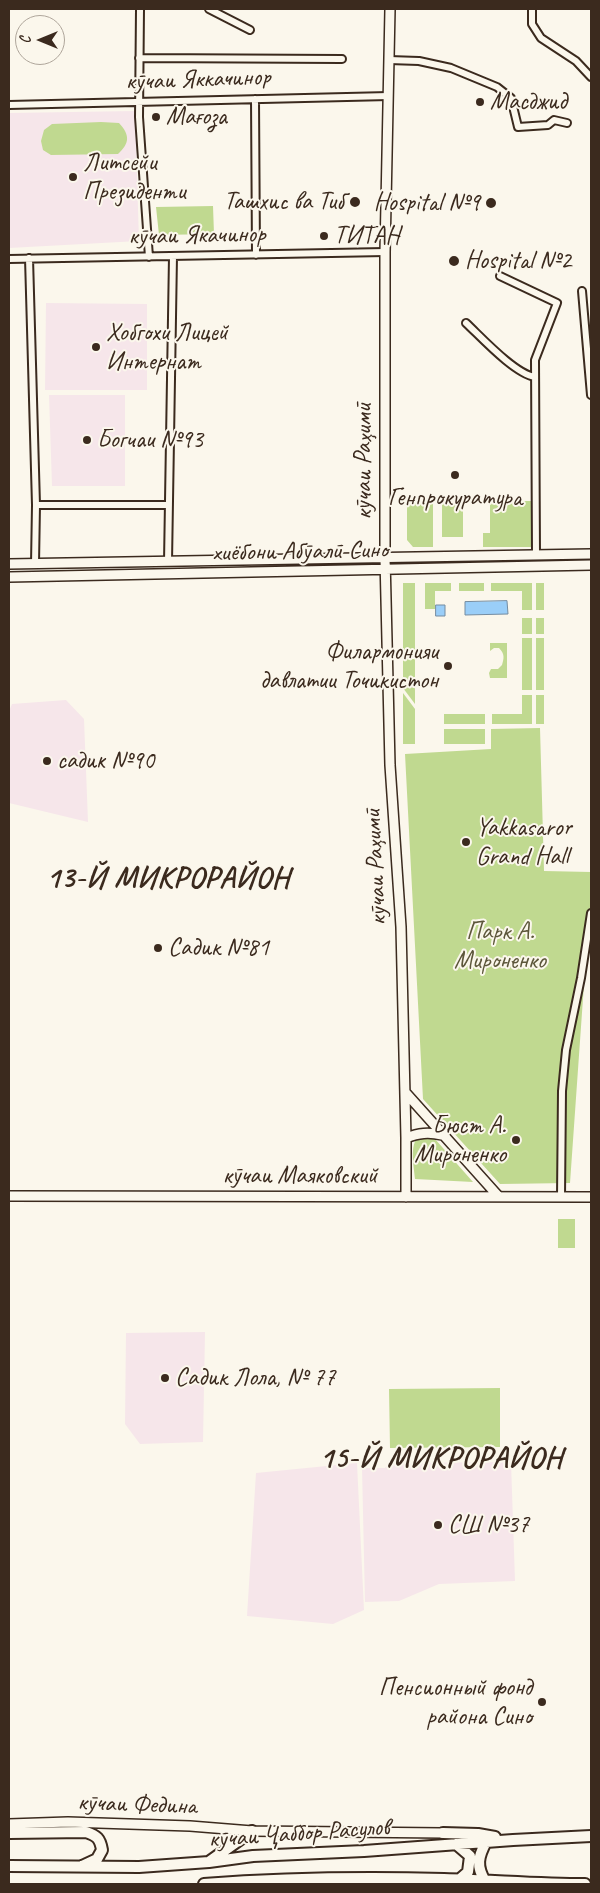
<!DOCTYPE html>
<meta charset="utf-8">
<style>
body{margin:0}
#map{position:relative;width:600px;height:1893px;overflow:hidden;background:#fbf7ec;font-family:Caveat,sans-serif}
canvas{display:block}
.frame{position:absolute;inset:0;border:10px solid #3b2a1e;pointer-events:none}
.north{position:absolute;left:15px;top:15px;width:50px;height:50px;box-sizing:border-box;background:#fbf7ec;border:1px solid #aea59a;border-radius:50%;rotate:270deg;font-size:14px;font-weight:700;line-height:20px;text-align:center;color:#3b2a1e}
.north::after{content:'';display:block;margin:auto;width:18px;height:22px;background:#3b2a1e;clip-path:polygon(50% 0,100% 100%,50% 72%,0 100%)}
</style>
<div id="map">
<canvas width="600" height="1893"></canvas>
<div class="frame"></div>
<div class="north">С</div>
</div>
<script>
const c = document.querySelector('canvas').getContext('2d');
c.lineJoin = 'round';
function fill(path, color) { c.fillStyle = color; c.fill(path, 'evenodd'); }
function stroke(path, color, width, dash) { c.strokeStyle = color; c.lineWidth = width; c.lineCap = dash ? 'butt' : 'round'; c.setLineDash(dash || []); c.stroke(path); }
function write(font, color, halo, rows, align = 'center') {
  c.font = font + ' Caveat,sans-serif'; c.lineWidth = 4; c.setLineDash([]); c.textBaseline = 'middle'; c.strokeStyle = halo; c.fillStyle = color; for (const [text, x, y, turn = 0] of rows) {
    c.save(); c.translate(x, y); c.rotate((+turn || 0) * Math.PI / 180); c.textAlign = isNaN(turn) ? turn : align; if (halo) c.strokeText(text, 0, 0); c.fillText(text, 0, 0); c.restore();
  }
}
fill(new Path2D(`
 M135,111L139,241L9,248V113Z
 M46,303L147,304V390H45Z
 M49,395H125V486H52Z
 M66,700L84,719L88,822L9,803V711L12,704Z
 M205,1332L203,1442L140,1444L125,1424L126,1333Z
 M511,1462L515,1581L439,1584L399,1601L365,1602L362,1468H385L389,1463Z
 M357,1463L364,1610L333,1624L247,1616L256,1473Z`), '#f6e6ea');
fill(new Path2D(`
 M101,122L119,123C130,135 130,143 118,154L51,155L43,150L41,141L44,130L52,124Z
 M213,206L214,234L159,235L156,207Z
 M490,501H532V547H483V533H490Z
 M407,503H433V547H413L407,540Z
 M442,503H463V537H442Z
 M403,583H415V651H403Z
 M425,583H451V591H435V609H425Z
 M459,583H484V591H459Z
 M491,583H532V610H522V591H491Z
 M536,583H544V610H536Z
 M522,618H532V634H522Z
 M536,618H544V634H536Z
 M522,638H532V690H522Z
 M536,638H544V690H536Z
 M490,643H507V678H490L489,673L491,669H498L502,665C504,658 505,654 499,648H494L490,651Z
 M403,659H415V704L403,688Z
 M403,693L415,709V744H403Z
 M522,695H532V724H492V714H522Z
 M536,695H544V724H536Z
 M444,714H485V724H444Z
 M540,728L544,871L591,872V914L585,970L570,1183L500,1184L423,1099L405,754L491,749V729Z
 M444,729H485V744H444Z
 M419,1135H429L435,1139L473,1182L415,1179C414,1165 409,1146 419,1135Z
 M558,1219H575V1248H558Z
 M500,1388V1447L390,1448L389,1389Z`), '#c0d990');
const water = new Path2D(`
 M507,601L508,614L465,615V602Z
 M436,605H445V616H436Z`);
fill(water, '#9acef8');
stroke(water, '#748ca1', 1);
const street = new Path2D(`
 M140,9L139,117L149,257
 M209,9L250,30
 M532,9V24L541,38L576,61L591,77
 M139,58L342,59
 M389,60L419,61L451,68L497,87L511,98L518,127L548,125L554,120L567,123
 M255,99L256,255
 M9,105L389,96
 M29,258L36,505L35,564
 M9,259L385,252
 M500,276L557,303L535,360L536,555
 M582,291L591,395
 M466,323C482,338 515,374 535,377
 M36,505H169
 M168,562L173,256
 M561,1197L562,1091L566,1050L581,978L591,913`);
const secondary = new Path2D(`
 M390,9L385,252V558L390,765L401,927L406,1138V1197
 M9,564L591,554
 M9,577L591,565
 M405,1092L499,1197
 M406,1138C419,1133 428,1132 442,1135
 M9,1196L591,1197
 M9,1824L68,1822L190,1826L252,1831L443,1833`);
const primary = new Path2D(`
 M9,1833L86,1832C97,1836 100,1838 102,1850L97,1859L82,1866
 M443,1833L478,1834L495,1837
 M456,1844L470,1856L468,1872L460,1879
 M210,1861L252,1831
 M9,1866L139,1867L209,1862L253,1856L364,1851L513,1840L591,1836
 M485,1881C476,1866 478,1857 486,1842
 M204,1884C284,1878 364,1877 444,1879C491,1880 538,1884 585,1884`);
stroke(street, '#3b2a1e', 10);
stroke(secondary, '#3b2a1e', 12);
stroke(primary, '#3b2a1e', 14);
stroke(street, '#fbf7ec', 6);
stroke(secondary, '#fbf7ec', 9);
stroke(primary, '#fbf7ec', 10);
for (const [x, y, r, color] of [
 [480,102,5,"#3b2a1e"],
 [156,117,5,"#3b2a1e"],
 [73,177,5,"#3b2a1e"],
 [355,202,6,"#3b2a1e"],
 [491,203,6,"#3b2a1e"],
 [324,236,5,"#3b2a1e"],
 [454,261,6,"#3b2a1e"],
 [96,347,5,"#3b2a1e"],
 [87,440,5,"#3b2a1e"],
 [455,475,5,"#3b2a1e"],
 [448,666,5,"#3b2a1e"],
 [47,761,5,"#3b2a1e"],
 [466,842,5,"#3b2a1e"],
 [158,948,5,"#3b2a1e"],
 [516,1140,5,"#3b2a1e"],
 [165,1378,5,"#3b2a1e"],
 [438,1525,5,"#3b2a1e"],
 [542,1702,5,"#3b2a1e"]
]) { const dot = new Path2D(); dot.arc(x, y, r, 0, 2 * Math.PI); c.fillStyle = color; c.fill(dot); stroke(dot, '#fbf7ec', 2); }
write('25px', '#3b2a1e', '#fbf7ec', [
 ["кӯчаи Яккачинор",198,80,-2],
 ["кӯчаи Якачинор",197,236,-1],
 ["кӯчаи Раҳимӣ",364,461,-90],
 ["хиёбони Абӯалӣ Сино",300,552,-1],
 ["кӯчаи Раҳимӣ",376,867,-93],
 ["кӯчаи Маяковский",300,1176],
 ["кӯчаи Федина",137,1805,2],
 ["кӯчаи Ҷаббор Расулов",299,1834,-4]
]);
write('25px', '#3b2a1e', '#fbf7ec', [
 ["Масджид",490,102],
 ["Мағоза",166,117],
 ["Литсейи",83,163],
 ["Президенти",83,192],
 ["Ташхис ва Тиб",344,202,"right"],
 ["Hospital №9",480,203,"right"],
 ["ТИТАН",334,236],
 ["Hospital №2",465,261],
 ["Хобгохи Лицей",106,333],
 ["Интернат",106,362],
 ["Богчаи №93",97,440],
 ["Генпрокуратура",455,498,"center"],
 ["Филармонияи",438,652,"right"],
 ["давлатии Точикистон",438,681,"right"],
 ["садик №90",57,761],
 ["Yakkasaror",476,828],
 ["Grand Hall",476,857],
 ["Садик №81",168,948],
 ["Бюст А.",506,1126,"right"],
 ["Мироненко",506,1155,"right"],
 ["Садик Лола, № 77",175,1378],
 ["СШ №37",448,1525],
 ["Пенсионный фонд",532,1688,"right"],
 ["района Сино",532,1717,"right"]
], 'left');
write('25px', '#5c563a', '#fbf7ec', [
 ["Парк А.",500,932],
 ["Мироненко",500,961]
]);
c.letterSpacing = '1px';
write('bold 30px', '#3b2a1e', '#fbf7ec', [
 ["13-Й МИКРОРАЙОН",168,879],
 ["15-Й МИКРОРАЙОН",441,1459]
]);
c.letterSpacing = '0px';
</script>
